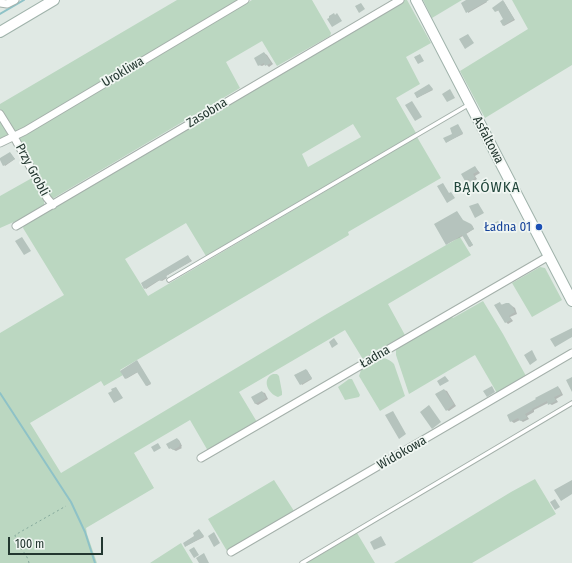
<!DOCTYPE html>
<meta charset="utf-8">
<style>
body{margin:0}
#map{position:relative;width:572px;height:563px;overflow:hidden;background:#e0e9e4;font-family:"Fira Sans Condensed",sans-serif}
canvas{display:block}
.scale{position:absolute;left:8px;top:537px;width:95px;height:18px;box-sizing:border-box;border:2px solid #233730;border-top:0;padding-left:5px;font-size:12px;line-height:14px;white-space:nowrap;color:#233730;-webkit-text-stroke:3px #f0f6f2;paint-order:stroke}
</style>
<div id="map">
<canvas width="572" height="563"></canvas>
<div class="scale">100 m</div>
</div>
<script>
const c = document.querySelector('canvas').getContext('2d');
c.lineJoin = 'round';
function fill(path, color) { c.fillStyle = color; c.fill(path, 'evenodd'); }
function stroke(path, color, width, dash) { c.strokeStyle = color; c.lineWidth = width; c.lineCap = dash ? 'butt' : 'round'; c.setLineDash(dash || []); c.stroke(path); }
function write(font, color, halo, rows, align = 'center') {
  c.font = font + ' "Fira Sans Condensed",sans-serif'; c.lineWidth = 3.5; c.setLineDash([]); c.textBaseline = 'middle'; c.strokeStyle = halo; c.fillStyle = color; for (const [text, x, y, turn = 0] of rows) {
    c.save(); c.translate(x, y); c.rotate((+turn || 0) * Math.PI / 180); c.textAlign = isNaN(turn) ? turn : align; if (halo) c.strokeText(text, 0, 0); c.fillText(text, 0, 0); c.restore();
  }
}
fill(new Path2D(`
 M177,0H241L17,133L14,132L0,109V104Z
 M252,0H312L331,33L330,36L277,66L262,41L226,62L240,88L52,199L50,197L18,140L19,136Z
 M404,0H407L431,43L406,57L420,84L396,98L416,133L206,256L186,223L125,259L148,296L417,137L441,178L348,232L349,235L120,370L123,375L104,386L101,381L30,423L61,473L325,315L460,237L471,255L388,304L406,337L364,361L345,330L239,392L257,422L208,451L190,420L134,453L154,488L86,528L87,534L97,563H0V333L64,295L23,228L24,225ZM353,124L361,137L308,167L302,154Z
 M423,0H462L432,18Z
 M512,0H572V65L485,118L460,71L528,29Z
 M0,120L7,133V135L0,139Z
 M32,178L44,201V205L41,210L0,228V196Z
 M540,267L545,268L562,300L532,317L512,283Z
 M483,301L503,334L526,376L497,393L475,355L409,394L396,355V350L399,346L451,316L453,318Z
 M379,358C386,358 389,359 394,364L405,396L380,411L359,376L362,367Z
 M273,374H277L279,376L282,392V395L278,397C268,394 261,379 273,374Z
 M349,379H352L360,395L359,397L345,400L338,387Z
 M535,479L556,514L472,563H394L511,492Z
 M274,480L294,511L227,551L208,519Z
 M357,533L375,563H306Z
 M181,543L193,563H150Z`), '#bbd7c1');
fill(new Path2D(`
 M468,0H486L487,2L468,13Z
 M504,2L515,20L504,26L505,19L499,10L495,12Z
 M264,53L267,55L273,64L269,67L266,64L262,66L259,65Z
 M429,85L433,90L417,98L415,93Z
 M458,125L463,134L447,142L454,134Z
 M10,153L15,159L5,166L0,159Z
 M475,167L480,173L475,176L477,179L473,182L470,181L468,182L466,180Z
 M457,212L463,221L472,225L474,229L466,234L473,245L470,247L463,236L446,244Z
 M188,256L192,261L166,276L167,278L162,281L160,280L146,289L145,288Z
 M500,303L502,305L509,304L515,308L517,314L510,317L513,321L508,324L506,322Z
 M137,361L151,384L147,386L138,372L126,379Z
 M307,370L312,379L302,385L296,376Z
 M558,387L560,389L563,395L556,399L558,402L552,405L548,403L534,410V412L527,416L529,419L523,422L520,420L514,423L511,421L508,416Z
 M444,390L447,391L456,406L449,411L447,410Z
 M262,392L265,393L268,399L258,405L256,404L252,398Z
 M177,439L179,440L182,446L181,447L182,448L176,451L170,448Z
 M199,530L204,537L186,546L196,536Z`), '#0003');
stroke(new Path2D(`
 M0,14L24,0
 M0,393L71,502L85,532L95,563`), '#8ec2c7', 2);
fill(new Path2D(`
 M466,0H489L466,13L461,3Z
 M503,0L514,19L503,26L500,21L503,19L498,10L495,12L492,8Z
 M361,3L365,9L359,13L355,6Z
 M334,13L335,15L337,13L342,21L332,27L327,19L329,18V16Z
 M468,34L474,43L465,49L459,39Z
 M264,52L271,63L265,66L264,63L258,66L254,58Z
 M420,54L424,61L418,64L414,57Z
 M429,84L433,89L417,98L414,93Z
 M450,89L455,98L447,102L442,94Z
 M412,101L422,117L415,121L405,105Z
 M458,124L463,133L446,143L443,138L452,134L450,128Z
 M10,152L15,159L3,166L0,160V158Z
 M475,166L478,171L473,174L475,178L470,182L469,179L465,181L461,174Z
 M443,183L449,193L451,192L455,198L447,203L437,186Z
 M478,203L484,213L475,218L469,206Z
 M457,211L463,220L471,224L474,229L466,233L473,245L469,247L462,235L446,245L434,224Z
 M498,221L502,228L494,232L490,225Z
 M22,237L31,251L24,255L15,241Z
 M188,255L191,261L166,276L167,277L160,281L159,280L144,289L141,283Z
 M500,302L501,305L506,303H509L512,306L515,312L509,316L511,320L505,323L494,305Z
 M572,328V337L555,347L550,339Z
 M334,338L338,344L332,348L329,342Z
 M532,350L537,360L530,365L524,355Z
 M137,360L151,383L146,386L137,372L125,379L120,371Z
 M306,369L312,378L300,385L294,375Z
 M445,376L449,381L440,386L437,381Z
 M572,377V392L566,380Z
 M492,386L495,392L487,397L483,391Z
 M558,386L561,394L554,397L556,401L548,405L547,401L532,409V410L525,414L527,418L520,421L518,418L510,422L507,415L536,399L535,398Z
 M116,387L123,398L114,403L108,393L112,391L111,389Z
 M444,389L454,404L446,411L435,394Z
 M262,391L266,398L255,404L251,397Z
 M429,405L441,422L432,429L420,412Z
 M393,411L406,434L399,439L385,415Z
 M177,438L181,444L179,445L180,446L173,450L171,448L169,449L166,444Z
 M158,443L161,448L154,452L151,447Z
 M572,480V494L561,501L554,490Z
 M555,499L560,507L555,510L550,502Z
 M199,529L204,536L185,547L183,543L194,536L193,533Z
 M214,532L220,543L214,547L208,536Z
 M381,536L386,545L374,550L370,542Z
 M194,547L199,555L194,558L189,550Z
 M204,553L209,563H199L196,558Z`), '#b5c3bd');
const lane = new Path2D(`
 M169,280L468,105
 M302,563L572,403`);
const street = new Path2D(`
 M0,3L7,4L15,0
 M0,114L13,135L47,198L53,205
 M0,143L25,131L245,0
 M16,226L400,0
 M201,458L549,256
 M231,552L572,353`);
const secondary = new Path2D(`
 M416,0L572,301
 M0,32L54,0`);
stroke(lane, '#a4b0aa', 5.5);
stroke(street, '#a4b0aa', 9);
stroke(secondary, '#a0b3ab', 12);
stroke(new Path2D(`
 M29,563C26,550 17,549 15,535L66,506`), '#84a89b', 1, [2, 3]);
stroke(lane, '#fff', 3.5);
stroke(street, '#fff', 7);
stroke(secondary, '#fff', 10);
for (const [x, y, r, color] of [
 [539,227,4,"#1a4fb4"]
]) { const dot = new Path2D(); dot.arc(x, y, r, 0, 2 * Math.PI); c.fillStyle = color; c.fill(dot); stroke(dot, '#f0f6f2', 1.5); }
write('13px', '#233730', '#f0f6f2', [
 ["Urokliwa",123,72,-31],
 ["Zasobna",207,113,-31],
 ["Asfaltowa",488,140,62],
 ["Przy Grobli",32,170,62],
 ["Ładna",375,357,-30],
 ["Widokowa",402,453,-30]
]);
write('13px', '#164399', '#f0f6f2', [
 ["Ładna 01",531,227]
], 'right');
c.letterSpacing = '1px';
write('15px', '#21463b', '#f0f6f2', [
 ["BĄKÓWKA",487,188]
]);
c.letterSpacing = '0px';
</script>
